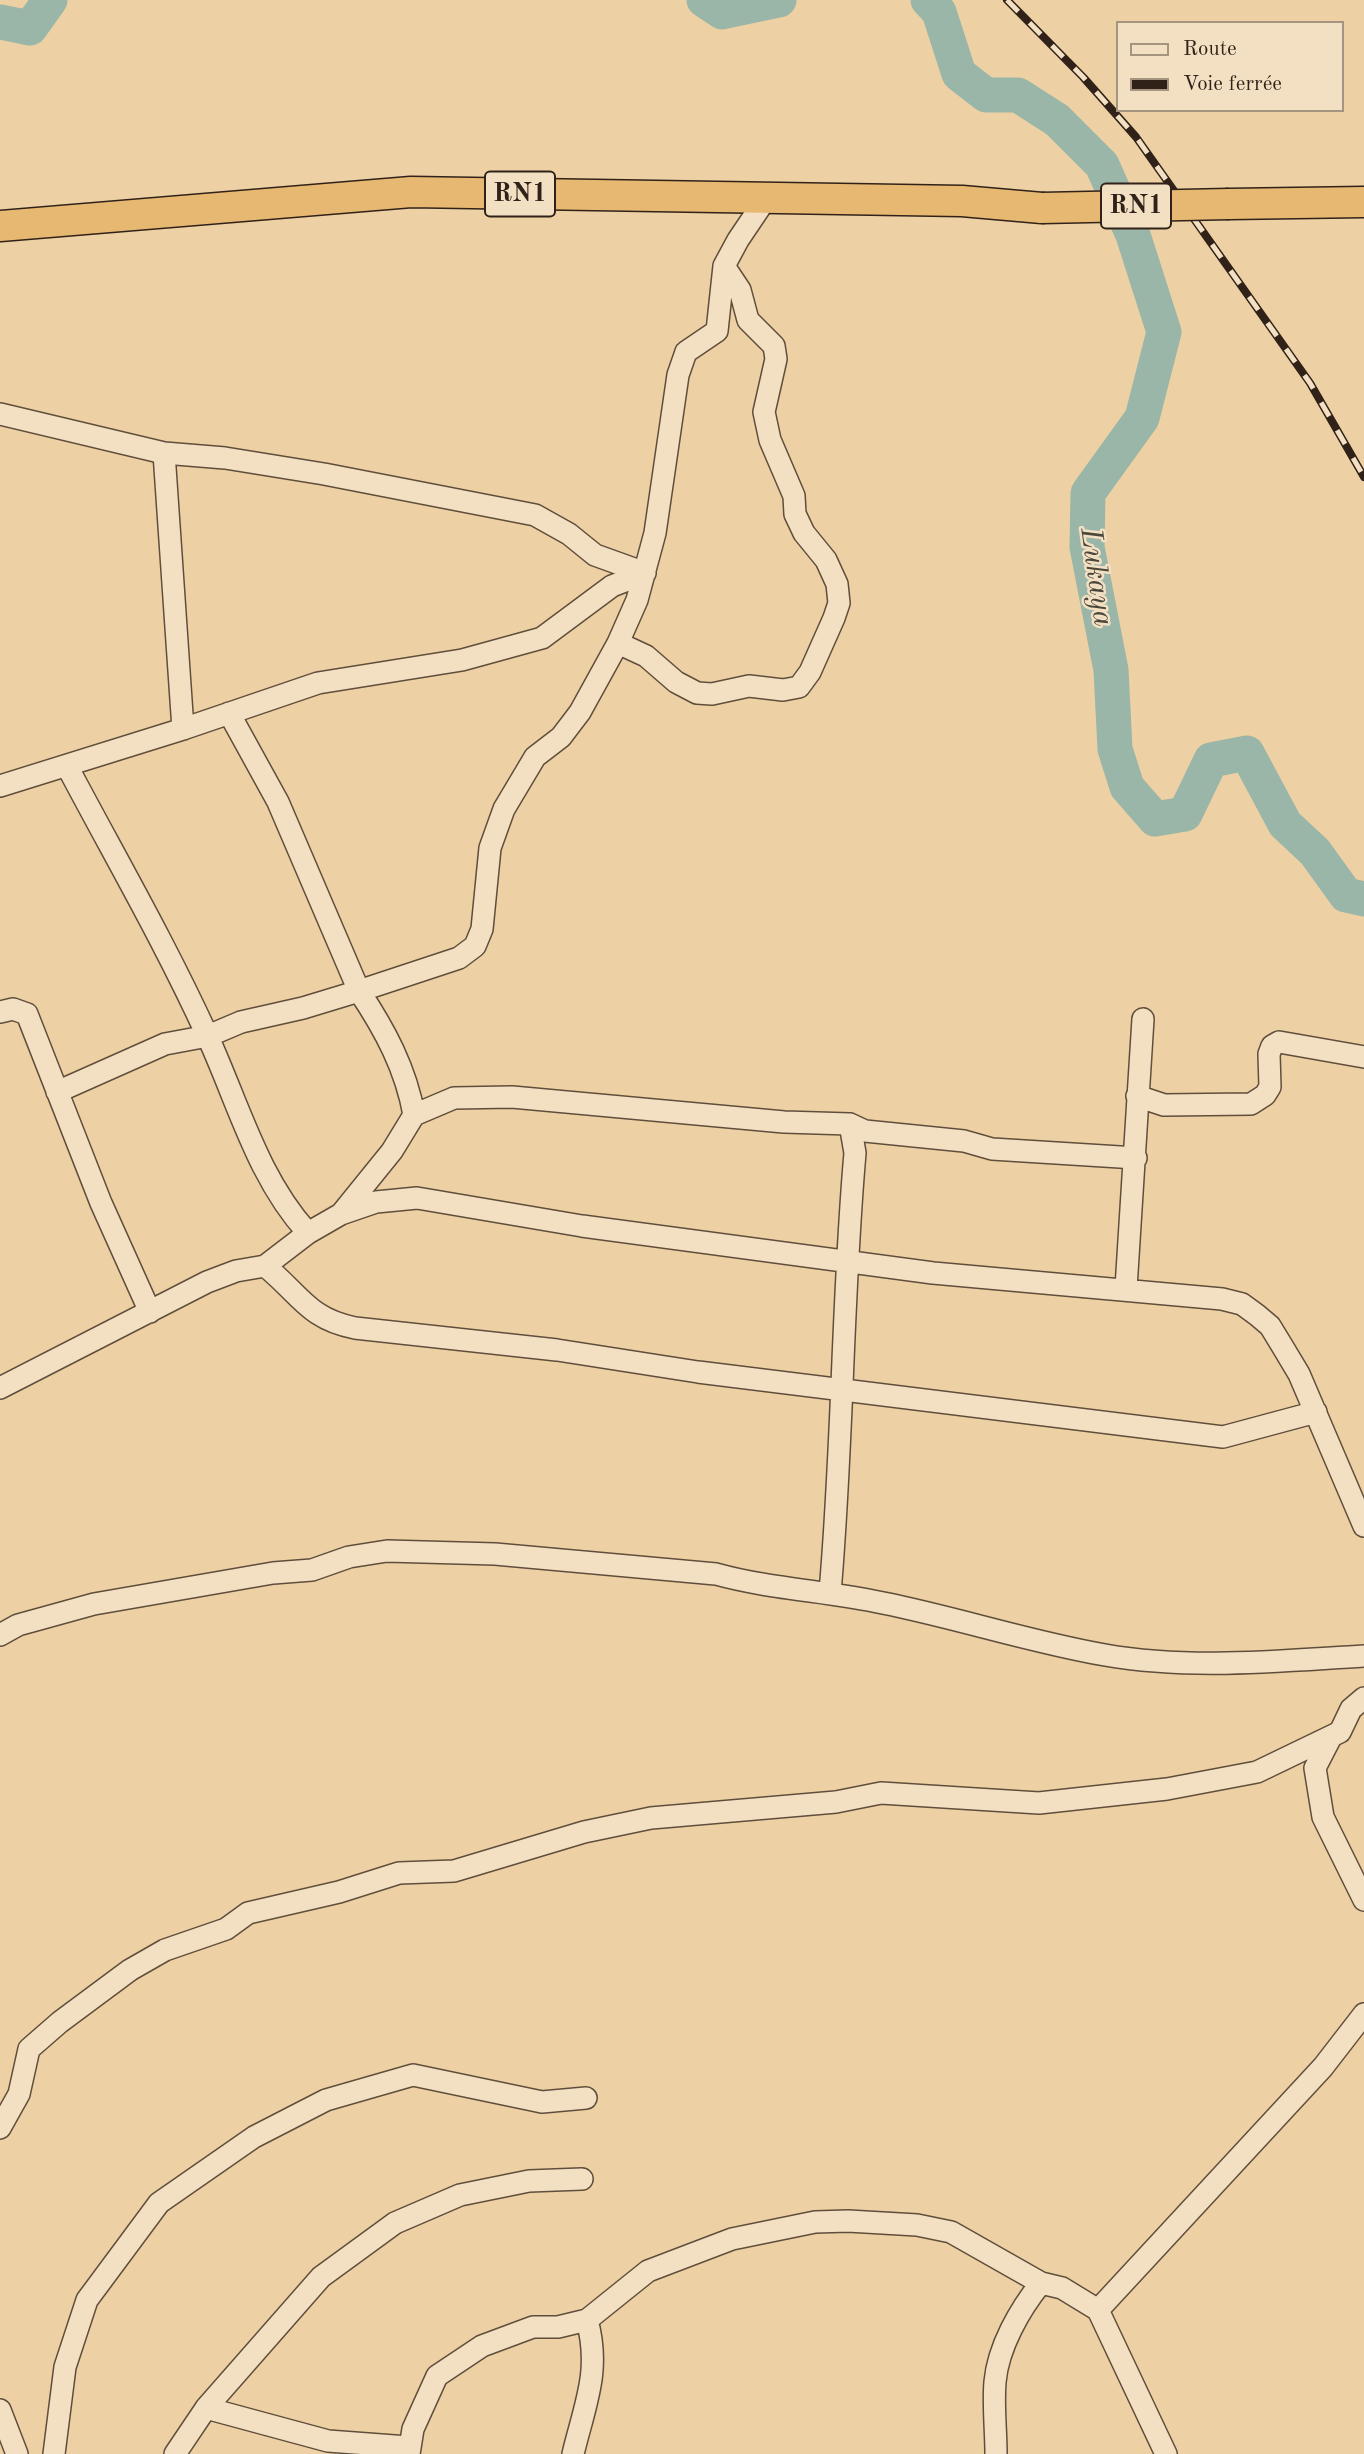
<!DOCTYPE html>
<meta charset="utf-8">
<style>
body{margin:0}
#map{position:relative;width:1364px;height:2454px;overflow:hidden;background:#edd0a3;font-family:"Old Standard TT",serif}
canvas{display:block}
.legend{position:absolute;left:1116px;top:21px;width:228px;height:91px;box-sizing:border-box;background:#f3e0c3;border:2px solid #a5947f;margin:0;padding:9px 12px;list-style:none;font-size:21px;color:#312219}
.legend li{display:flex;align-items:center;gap:14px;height:35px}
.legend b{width:35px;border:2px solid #a5947f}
</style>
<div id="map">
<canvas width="1364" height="2454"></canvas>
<ul class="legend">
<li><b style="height:9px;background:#f3e0c3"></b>Route</li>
<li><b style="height:9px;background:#312219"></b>Voie ferrée</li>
</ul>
</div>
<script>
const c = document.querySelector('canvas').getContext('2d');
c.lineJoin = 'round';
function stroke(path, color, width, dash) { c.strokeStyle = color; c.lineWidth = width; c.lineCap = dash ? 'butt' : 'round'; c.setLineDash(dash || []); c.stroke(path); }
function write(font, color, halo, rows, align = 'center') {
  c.font = font + ' "Old Standard TT",serif'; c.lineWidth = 5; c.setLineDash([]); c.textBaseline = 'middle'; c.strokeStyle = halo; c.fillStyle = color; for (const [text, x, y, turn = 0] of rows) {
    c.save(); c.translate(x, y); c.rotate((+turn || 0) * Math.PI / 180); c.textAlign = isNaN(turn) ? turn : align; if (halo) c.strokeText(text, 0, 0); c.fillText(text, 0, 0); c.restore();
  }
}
stroke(new Path2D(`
 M704,0L722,12L779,0
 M928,0L939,12L959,74L986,95H1018L1057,120L1102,165L1133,235L1164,332L1142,418L1088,493L1087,547L1111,670L1115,749L1127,787L1155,819L1185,814L1211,760L1247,753L1285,824L1315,852L1346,895L1364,899
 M0,22L30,28L50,0`), '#99b6a8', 35);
const minor = new Path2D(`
 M0,414L164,453L225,458L324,474L535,515L569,534L595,555L645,573
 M164,453L183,729
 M618,643L646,656L676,682L697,693L712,694L749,686L783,690L799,687L810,672L834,618L839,603L837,584L826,560L804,533L795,514L794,496L770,440L764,412L776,359L774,346L748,320L740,290L724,266
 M229,713L278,802L359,991C385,1030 406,1069 414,1115L392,1151L341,1214
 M67,766C114,855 165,943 207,1035C238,1102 257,1177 308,1233
 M0,786L183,729L318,683L462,660L542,638L612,586L645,573
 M0,1012L13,1009L27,1014L101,1203L150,1312
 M57,1092L165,1044L208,1036L241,1022L303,1008L359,991L459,958L475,946L482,929L490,848L504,809L535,757L561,737L580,712L618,643L637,600L655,533L678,375L686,352L717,331L724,266L738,240L767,197
 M1137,1096L1164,1105L1251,1104L1265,1095L1270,1087L1269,1054L1272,1046L1279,1042L1364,1057
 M414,1115L454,1098L512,1097L784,1122L850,1124L865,1131L964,1141L992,1149L1136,1158
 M265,1266C300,1294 308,1319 355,1328L557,1350L698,1372L1223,1437L1316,1412
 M1126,1288L1143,1019
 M0,1388L207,1282L236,1271L265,1266L308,1233L341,1214L376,1202L417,1198L582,1226L933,1273L1222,1299L1242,1304L1257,1315L1270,1326L1281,1344L1299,1374L1364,1526
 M830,1592C843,1446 842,1299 855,1153L850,1124
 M0,1635L18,1625L94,1604L273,1573L312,1570L349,1557L387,1551L495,1554L716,1574C770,1589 828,1591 883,1603C958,1618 1030,1642 1105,1655C1191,1670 1278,1661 1364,1656
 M1331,1737L1315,1768L1323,1817L1364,1900
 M0,2128L19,2094L29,2049L60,2022L130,1970L165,1950L226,1929L248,1913L339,1892L399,1873L454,1871L584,1832L651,1818L836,1802L881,1793L1039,1803L1167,1789L1257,1772L1340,1732L1351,1709L1364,1698
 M1098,2310L1323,2067L1364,2014
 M206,2408L328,2441L408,2447
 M0,2410L17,2454
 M54,2454L65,2367L87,2300L159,2203L254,2137L326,2100L413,2075L542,2102L586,2098
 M175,2454L206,2408L321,2277L395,2223L460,2195L529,2181L582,2179
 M409,2454L413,2429L437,2376L482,2346L533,2327H558L587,2320L648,2271L732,2239L815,2222L848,2221L917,2225L951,2232L1041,2283L1062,2288L1098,2310L1166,2454
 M573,2454C585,2404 601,2371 587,2320
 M996,2454C996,2430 993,2405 995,2382C998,2347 1020,2309 1041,2283`);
const highway = new Path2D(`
 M1229,204L1364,202
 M0,226L411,192L962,201L1042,208`);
stroke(minor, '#604e3c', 24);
stroke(highway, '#312219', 33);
stroke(minor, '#f3e0c3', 21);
stroke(highway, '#e6b872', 30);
const rail = new Path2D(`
 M1007,0L1083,77L1136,137L1310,383L1364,477`);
stroke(rail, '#312219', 8);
stroke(rail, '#f3e0c3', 5, [16]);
const highwayBridge = new Path2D(`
 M1042,208L1229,204`);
stroke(highwayBridge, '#312219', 33, []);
stroke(highwayBridge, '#e6b872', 30);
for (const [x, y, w] of [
 [520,194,70],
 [1136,206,70]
]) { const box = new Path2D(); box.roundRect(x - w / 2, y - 22.5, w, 45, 5); c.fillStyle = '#f3e0c3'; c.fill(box); stroke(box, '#312219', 2); }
write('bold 26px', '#312219', null, [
 ["RN1",520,194],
 ["RN1",1136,206]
]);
write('italic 30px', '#4b473d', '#f3e0c3', [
 ["Lukaya",1096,577,82]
]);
</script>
